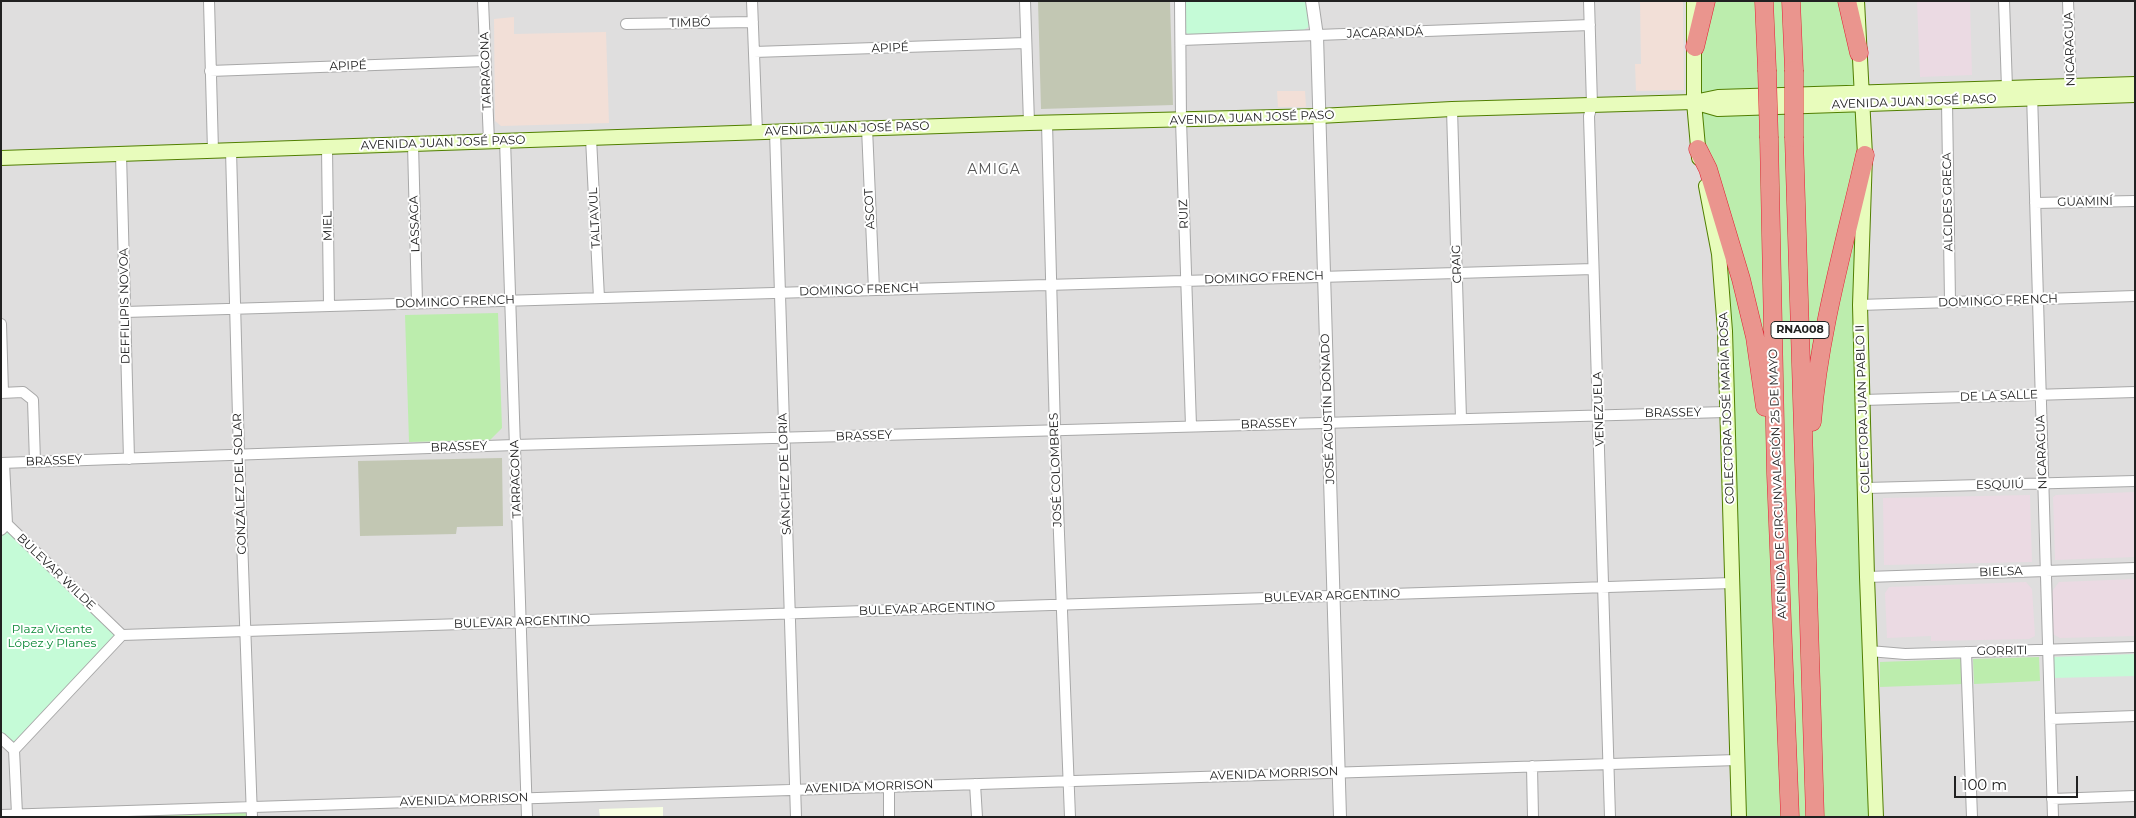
<!DOCTYPE html>
<meta charset="utf-8">
<style>
body{margin:0}
#map{position:relative;width:2136px;height:818px;overflow:hidden;background:#f2f1e8;font-family:Montserrat,sans-serif}
canvas{display:block}
.frame{position:absolute;inset:0;border:2px solid #212121;pointer-events:none}
.scale{position:absolute;left:1954px;top:776px;width:124px;height:22px;box-sizing:border-box;border:2px solid #212121;border-top:0;padding-left:6px;font-size:15px;line-height:18px;white-space:nowrap;color:#212121;-webkit-text-stroke:4px #fff;paint-order:stroke}
</style>
<div id="map">
<canvas width="2136" height="818"></canvas>
<div class="frame"></div>
<div class="scale">100 m</div>
</div>
<script>
const c = document.querySelector('canvas').getContext('2d');
c.lineJoin = 'round';
function fill(path, color) { c.fillStyle = color; c.fill(path, 'evenodd'); }
function stroke(path, color, width, dash) { c.strokeStyle = color; c.lineWidth = width; c.lineCap = dash ? 'butt' : 'round'; c.setLineDash(dash || []); c.stroke(path); }
function write(font, color, halo, rows, align = 'center') {
  c.font = font + ' Montserrat,sans-serif'; c.lineWidth = 4; c.setLineDash([]); c.textBaseline = 'middle'; c.strokeStyle = halo; c.fillStyle = color; for (const [text, x, y, turn = 0] of rows) {
    c.save(); c.translate(x, y); c.rotate((+turn || 0) * Math.PI / 180); c.textAlign = isNaN(turn) ? turn : align; if (halo) c.strokeText(text, 0, 0); c.fillText(text, 0, 0); c.restore();
  }
}
fill(new Path2D(`
 M1,1H2135V817H1Z`), '#dfdede');
fill(new Path2D(`
 M1640,1H1683L1684,90L1636,91L1635,64H1641Z
 M514,17V34L606,32L609,123L501,126L495,121L494,19Z
 M1277,91H1305L1306,107H1278Z`), '#f2dfd7');
fill(new Path2D(`
 M1917,1H1970L1972,75L1920,77Z
 M2135,492V557L2055,560L2053,497L2056,495Z
 M2030,495L2032,562L1884,565L1883,498Z
 M2135,579V636L2060,638L2051,633L2050,594L2059,582Z
 M2026,582L2032,589L2035,636L2029,639L1931,641V636L1887,638L1885,593L1889,587Z`), '#ebdae3');
fill(new Path2D(`
 M663,807V817H600L599,809Z`), '#f8ffe4');
fill(new Path2D(`
 M1038,1H1170L1173,105L1041,109Z
 M502,458L503,526L457,527L456,534L360,536L358,461Z`), '#c2c7b3');
fill(new Path2D(`
 M1694,1H1857L1863,204L1876,817H1739L1725,331L1698,149Z
 M498,313L502,428L490,440L409,442L405,315Z
 M2039,657L2040,681L1974,684L1973,659Z
 M1962,659L1963,684L1880,687V662Z
 M252,807V817H1Z`), '#bcedad');
fill(new Path2D(`
 M1183,1H1307L1310,26L1299,33L1194,37L1186,33L1183,25Z
 M7,524L122,635L14,750L1,738V530Z
 M2135,654V676L2053,678V657Z`), '#c5fbd7');
const minor = new Path2D(`
 M209,1L213,151
 M483,1L489,141
 M752,1L757,132
 M1025,1L1029,123
 M1180,1L1181,120L1191,426
 M1589,1L1592,105L1589,116L1610,817
 M2004,1L2007,88
 M2068,1L2071,91
 M626,24L753,22
 M1181,40L1590,25
 M754,52L1026,43
 M210,71L485,61
 M2032,93L2053,817
 M1947,101L1950,302
 M1452,109L1461,419
 M1047,123L1055,431L1070,817
 M867,128L874,290
 M775,131L796,817
 M591,138L599,298
 M505,140L527,817
 M413,144L417,303
 M327,147L329,306
 M231,150L239,455L252,817
 M121,154L129,459
 M2035,203L2135,201
 M1860,305L2135,296
 M125,312L1593,269
 M1,324L3,393
 M1,393L23,392L33,400L35,462
 M1863,400L2135,392
 M1,463L515,445L1726,412
 M4,463L7,524
 M1866,488L2135,481
 M1,530L7,524L122,635L14,750L17,814
 M1867,577L2135,568
 M122,635L1732,583
 M1869,651L1905,654L2135,647
 M1966,652L1972,817
 M2050,719L2135,716
 M1,738L14,750
 M1532,766L1533,817
 M975,784L977,817
 M889,787V817
 M2052,799L2135,796
 M1,815L1737,760`);
const tertiary = new Path2D(`
 M1312,1L1317,36L1340,817`);
const secondary = new Path2D(`
 M1694,1V102L1699,158
 M1857,1L1865,155L1860,305L1867,577L1876,817
 M1697,103L1718,109L2135,95
 M1,158L1029,123L1319,116L1452,109L1694,102L1718,97L2135,84
 M1706,186L1719,254L1725,331L1739,817`);
const motorway = new Path2D(`
 M1764,1L1767,70
 M1791,1L1794,70
 M1847,1L1859,53
 M1695,47L1706,1
 M1769,138L1776,474L1790,817
 M1794,138L1815,817
 M1698,149L1708,169L1741,279L1755,337L1765,407
 M1812,422C1819,331 1845,243 1865,155`);
stroke(minor, '#a8a8a8', 12);
stroke(tertiary, '#a8a8a8', 14);
stroke(secondary, '#517f01', 16);
stroke(motorway, '#e12334', 19);
stroke(minor, '#fff', 10);
stroke(tertiary, '#fff', 12);
stroke(secondary, '#e8fcbc', 14);
stroke(motorway, '#ea958e', 18);
const motorwayBridge = new Path2D(`
 M1767,70L1769,138
 M1794,70V138`);
stroke(motorwayBridge, '#e12334', 19, []);
stroke(motorwayBridge, '#ea958e', 18);
for (const [x, y, w] of [
 [1800,330,58]
]) { const box = new Path2D(); box.roundRect(x - w / 2, y - 8.5, w, 17, 4); c.fillStyle = '#fff'; c.fill(box); stroke(box, '#212121', 1); }
write('bold 11px', '#212121', null, [
 ["RNA008",1800,330]
]);
write('12px', '#212121', '#fff', [
 ["TIMBÓ",690,23,-1],
 ["JACARANDÁ",1385,33,-2],
 ["APIPÉ",890,48,-2],
 ["NICARAGUA",2070,49,-92],
 ["APIPÉ",348,66,-2],
 ["TARRAGONA",486,71,-92],
 ["AVENIDA JUAN JOSÉ PASO",1914,102,-2],
 ["AVENIDA JUAN JOSÉ PASO",1252,118,-2],
 ["AVENIDA JUAN JOSÉ PASO",847,129,-2],
 ["AVENIDA JUAN JOSÉ PASO",443,143,-2],
 ["ALCIDES GRECA",1948,202,-91],
 ["GUAMINÍ",2085,202,-1],
 ["ASCOT",870,209,-93],
 ["RUIZ",1184,214,-92],
 ["TALTAVUL",595,218,-93],
 ["LASSAGA",415,224,-92],
 ["MIEL",328,226,-91],
 ["CRAIG",1457,264,-92],
 ["DOMINGO FRENCH",1264,278,-2],
 ["DOMINGO FRENCH",859,290,-2],
 ["DOMINGO FRENCH",1998,301,-2],
 ["DOMINGO FRENCH",455,302,-2],
 ["DEFFILIPIS NOVOA",125,306,-91],
 ["DE LA SALLE",1999,396,-2],
 ["COLECTORA JOSÉ MARÍA ROSA",1727,408,-92],
 ["JOSÉ AGUSTÍN DONADO",1328,409,-92],
 ["VENEZUELA",1599,409,-92],
 ["COLECTORA JUAN PABLO II",1863,409,-92],
 ["BRASSEY",1673,413,-1],
 ["BRASSEY",1269,424,-2],
 ["BRASSEY",864,436,-2],
 ["BRASSEY",459,447,-2],
 ["NICARAGUA",2042,452,-92],
 ["BRASSEY",54,461,-2],
 ["JOSÉ COLOMBRES",1056,470,-92],
 ["SÁNCHEZ DE LORIA",785,474,-92],
 ["TARRAGONA",516,479,-92],
 ["GONZÁLEZ DEL SOLAR",240,484,-92],
 ["AVENIDA DE CIRCUNVALACIÓN 25 DE MAYO",1778,484,-92],
 ["ESQUIÚ",2000,485,-1],
 ["BULEVAR WILDE",56,572,44],
 ["BIELSA",2001,572,-2],
 ["BULEVAR ARGENTINO",1332,596,-2],
 ["BULEVAR ARGENTINO",927,609,-2],
 ["BULEVAR ARGENTINO",522,622,-2],
 ["GORRITI",2002,651,-1],
 ["AVENIDA MORRISON",1274,774,-2],
 ["AVENIDA MORRISON",869,787,-2],
 ["AVENIDA MORRISON",464,800,-2]
]);
write('12px', '#088633', '#fff', [
 ["Plaza Vicente",52,629],
 ["López y Planes",52,643]
]);
c.letterSpacing = '1px';
write('14px', '#545454', '#fff', [
 ["AMIGA",994,170]
]);
c.letterSpacing = '0px';
</script>
